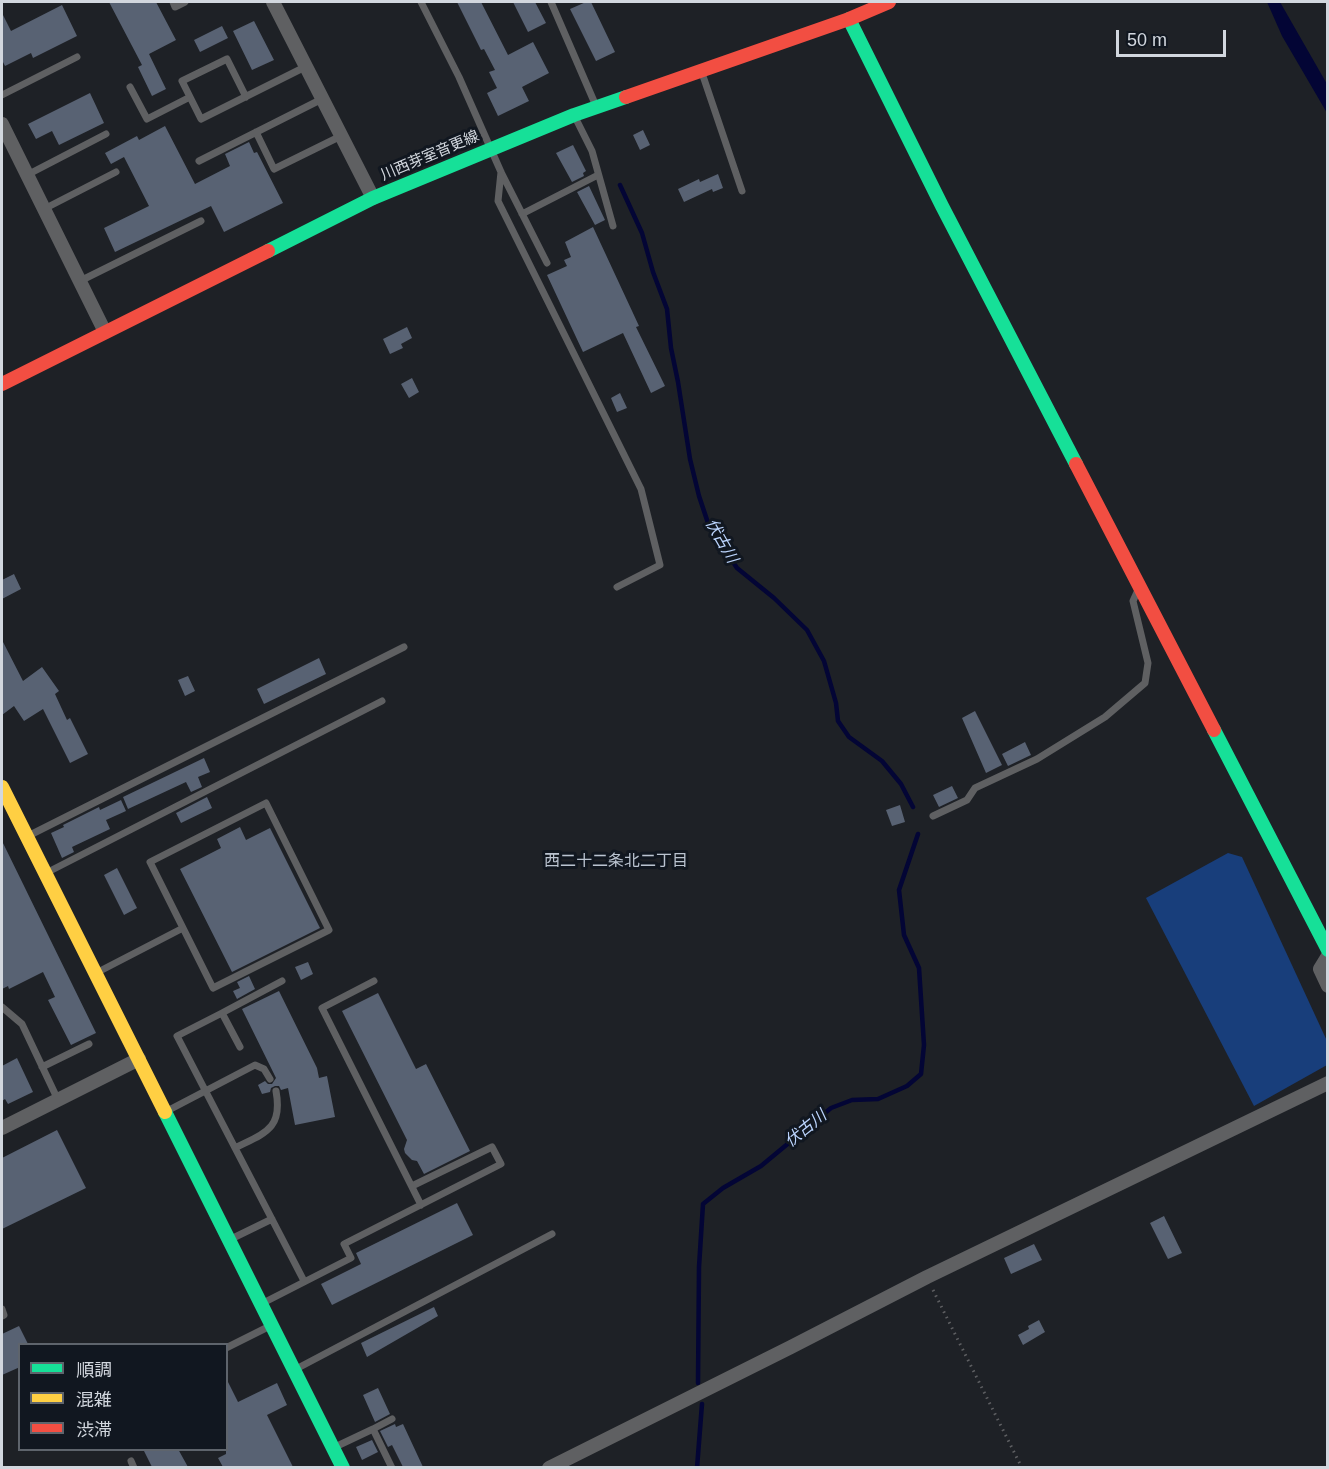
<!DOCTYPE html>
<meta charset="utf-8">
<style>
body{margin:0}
#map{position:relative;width:1329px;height:1469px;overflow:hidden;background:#1e2126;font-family:Helvetica,"Noto Sans JP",sans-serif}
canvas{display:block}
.frame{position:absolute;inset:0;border:3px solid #d2d7de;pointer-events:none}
.legend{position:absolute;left:18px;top:1343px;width:210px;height:108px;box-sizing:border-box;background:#111720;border:2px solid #5e646c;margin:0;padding:8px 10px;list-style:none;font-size:18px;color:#d2d7de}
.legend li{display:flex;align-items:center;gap:12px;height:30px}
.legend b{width:30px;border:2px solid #5e646c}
.scale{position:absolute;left:1116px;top:30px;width:110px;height:27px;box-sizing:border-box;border:3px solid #d2d7de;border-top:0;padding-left:8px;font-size:18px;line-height:21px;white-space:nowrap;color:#d2d7de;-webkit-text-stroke:4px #111720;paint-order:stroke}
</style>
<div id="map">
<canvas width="1329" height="1469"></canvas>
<div class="frame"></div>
<ul class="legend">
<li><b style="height:8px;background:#16e098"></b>順調</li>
<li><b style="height:8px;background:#ffcf43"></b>混雑</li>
<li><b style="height:8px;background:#f24e42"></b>渋滞</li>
</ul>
<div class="scale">50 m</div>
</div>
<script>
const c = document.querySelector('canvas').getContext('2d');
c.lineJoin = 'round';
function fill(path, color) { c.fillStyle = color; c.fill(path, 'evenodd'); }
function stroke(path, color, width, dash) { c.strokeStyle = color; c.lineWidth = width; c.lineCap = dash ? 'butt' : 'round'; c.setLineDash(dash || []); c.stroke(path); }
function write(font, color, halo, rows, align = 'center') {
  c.font = font + ' Helvetica,"Noto Sans JP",sans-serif'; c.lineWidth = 6; c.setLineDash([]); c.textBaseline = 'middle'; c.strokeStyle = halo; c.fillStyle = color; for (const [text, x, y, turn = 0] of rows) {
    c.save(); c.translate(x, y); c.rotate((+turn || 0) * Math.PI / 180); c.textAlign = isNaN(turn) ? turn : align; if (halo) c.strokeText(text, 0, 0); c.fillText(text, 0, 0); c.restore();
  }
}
fill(new Path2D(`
 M1228,853L1242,857L1327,1041V1065L1254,1106L1146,898Z`), '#183e7b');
fill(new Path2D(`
 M1267,2H1280L1327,84V113L1282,36Z`), '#030535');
stroke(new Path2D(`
 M620,185L642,233L653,272L667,309L671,348L678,382L690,459L699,496L709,526L737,568L774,598L807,630L824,661L836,703L838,721L849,737L882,761L901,784L913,807
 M698,1383L699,1267L703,1204L723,1188L761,1166L831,1108L852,1100L878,1099L907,1086L921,1074L924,1045L919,968L904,935L899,890L918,834
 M697,1468L702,1404`), '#030535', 4.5);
fill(new Path2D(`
 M109,2H156L176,40L149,54L166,89L152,96L138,67L142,65Z
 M457,2H481L508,55L533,42L549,73L522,87L529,101L498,116L487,93L497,88L489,72L495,70L484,49L481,50Z
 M513,2H535L546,23L528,32Z
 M586,2H591L615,52L596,61L570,9Z
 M62,5L77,36L33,58L31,53L5,66L2,60V13L11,31Z
 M254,21L274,60L252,70L233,31Z
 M222,26L228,38L200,52L194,40Z
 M90,93L104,123L59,145L52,131L36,139L28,124Z
 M165,126L195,184L230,166L225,154L249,142L254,153L257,152L283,203L224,232L211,206L115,252L104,228L149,206L124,157L111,164L105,153L137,136L139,140Z
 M643,130L650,145L640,150L633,135Z
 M573,145L586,171L583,173L584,176L572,182L556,153Z
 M718,174L723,188L713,192L712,189L684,202L678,189L699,179L700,182Z
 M589,186L605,220L595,225L577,192Z
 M593,227L639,326L636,327L665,386L651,393L623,333L583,352L547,275L567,266L564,260L571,257L565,242Z
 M407,327L412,338L401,344L403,348L390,354L383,339Z
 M412,378L419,392L409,398L401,384Z
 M620,393L627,408L617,412L611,398Z
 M14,574L21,589L2,599V580Z
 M2,640L23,681L42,667L59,691L55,694L67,720L70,718L88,754L70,763L43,709L24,721L14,706L2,715Z
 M319,658L326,674L264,704L257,689Z
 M188,676L195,691L185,696L178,680Z
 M975,711L1002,765L986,773L962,718Z
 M1025,742L1031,755L1008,766L1002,754Z
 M204,758L210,772L198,777L202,787L191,792L186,782L128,809L123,797Z
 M952,786L958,798L939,807L933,795Z
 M207,797L212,808L181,823L176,813Z
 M121,800L126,811L106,820L110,829L72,847L74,852L62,858L51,833L64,827L63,825L99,807L100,810Z
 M900,805L905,822L892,826L886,810Z
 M240,827L246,840L270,828L320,928L232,972L180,869L221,848L217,839Z
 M2,841L96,1033L71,1045L48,1000L55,997L43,972L9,989L8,986L2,989Z
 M117,868L137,908L124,915L104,875Z
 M308,962L313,974L301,980L295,967Z
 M249,976L255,989L237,999L233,991L240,988L237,982Z
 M279,991L317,1068L319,1078L327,1076L335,1117L295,1125L288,1088L281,1090L279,1086H275L271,1088L270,1092L262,1094L258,1085L265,1081L268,1084H272L276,1078L242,1009Z
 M378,993L416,1069L426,1064L470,1151L424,1174L417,1161L412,1160L405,1153L404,1149L407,1140L342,1011Z
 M17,1058L33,1092L8,1104L5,1099L2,1101V1066Z
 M57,1130L86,1188L2,1229V1158Z
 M457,1203L473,1235L332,1305L321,1284L361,1264L356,1253Z
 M1164,1216L1182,1253L1168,1259L1150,1223Z
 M1034,1244L1042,1260L1011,1274L1004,1258Z
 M434,1307L438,1316L367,1357L361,1343Z
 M1039,1320L1045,1332L1023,1345L1018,1335L1029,1329L1028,1326Z
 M19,1326L28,1344H20V1367L2,1375V1334Z
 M226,1378L238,1402L277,1383L287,1405L267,1415L293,1467H223L218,1458L226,1454Z
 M378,1388L390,1414L375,1422L363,1395Z
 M395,1424L396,1427L403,1424L423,1467H403L392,1445L388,1447L380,1431Z
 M372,1440L378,1452L362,1460L356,1447Z
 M143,1449H178L188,1467H152Z`), '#586273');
stroke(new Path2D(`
 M933,1290L1022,1468`), '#5e5f62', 3, [1.5, 4.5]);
stroke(new Path2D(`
 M173,2L175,7L185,2
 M421,2L459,77L501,172L547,263
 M551,2L596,106
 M702,73L742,191
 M130,87L147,119L190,97
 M2,95L77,57
 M246,97L227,59L182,81L201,119L305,67
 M575,117L592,151L613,226
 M256,132L274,169L341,136
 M199,161L322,99
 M501,172L498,201L641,489L660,565L617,587
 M27,175L106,134
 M44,209L116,172
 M522,214L598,175
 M80,281L201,221
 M266,803L329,930L213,988L150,862Z
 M933,816L967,800L975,788L1037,759L1105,717L1145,683L1148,663L1133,601L1138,590
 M28,836L404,647
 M48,872L382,701
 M98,972L183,928
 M374,981L322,1008L421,1205
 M2,1007L22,1024L58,1100
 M222,1013L282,981
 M240,1047L222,1013L177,1036L304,1281
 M42,1067L89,1044
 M167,1111L255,1065L264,1069L270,1079
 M235,1148C265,1133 283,1129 276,1091
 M231,1239L272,1219
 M263,1303L351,1258L344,1244L501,1164L492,1147L412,1186
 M2,1309L4,1315L2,1316
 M226,1348L270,1326
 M296,1369L552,1234
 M373,1429L392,1419
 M335,1447L373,1429L392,1468
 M131,1461L134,1468`), '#5f6062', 7);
stroke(new Path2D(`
 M273,2L373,198
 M2,124L105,332
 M1328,956L1320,969L1328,986
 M2,1128L139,1059
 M549,1468L791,1347L927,1277L1328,1083`), '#5f6062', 14);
stroke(new Path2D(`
 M849,19L942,206L1076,464
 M268,251L373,198L574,115L626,97
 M1214,730L1328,950
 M165,1112L343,1468`), '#16e098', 14);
stroke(new Path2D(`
 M2,787L165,1112`), '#ffcf43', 14);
stroke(new Path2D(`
 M626,97L849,19L889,2
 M2,384L268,251
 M1076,464L1214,730`), '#f24e42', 14);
write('15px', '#d2d7de', '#111720', [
 ["川西芽室音更線",430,156,-23]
]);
write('italic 16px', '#bcd5fe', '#111720', [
 ["伏古川",721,541,60],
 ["伏古川",806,1129,-39]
]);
write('16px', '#bac3d0', '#111720', [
 ["西二十二条北二丁目",616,862]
]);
</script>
